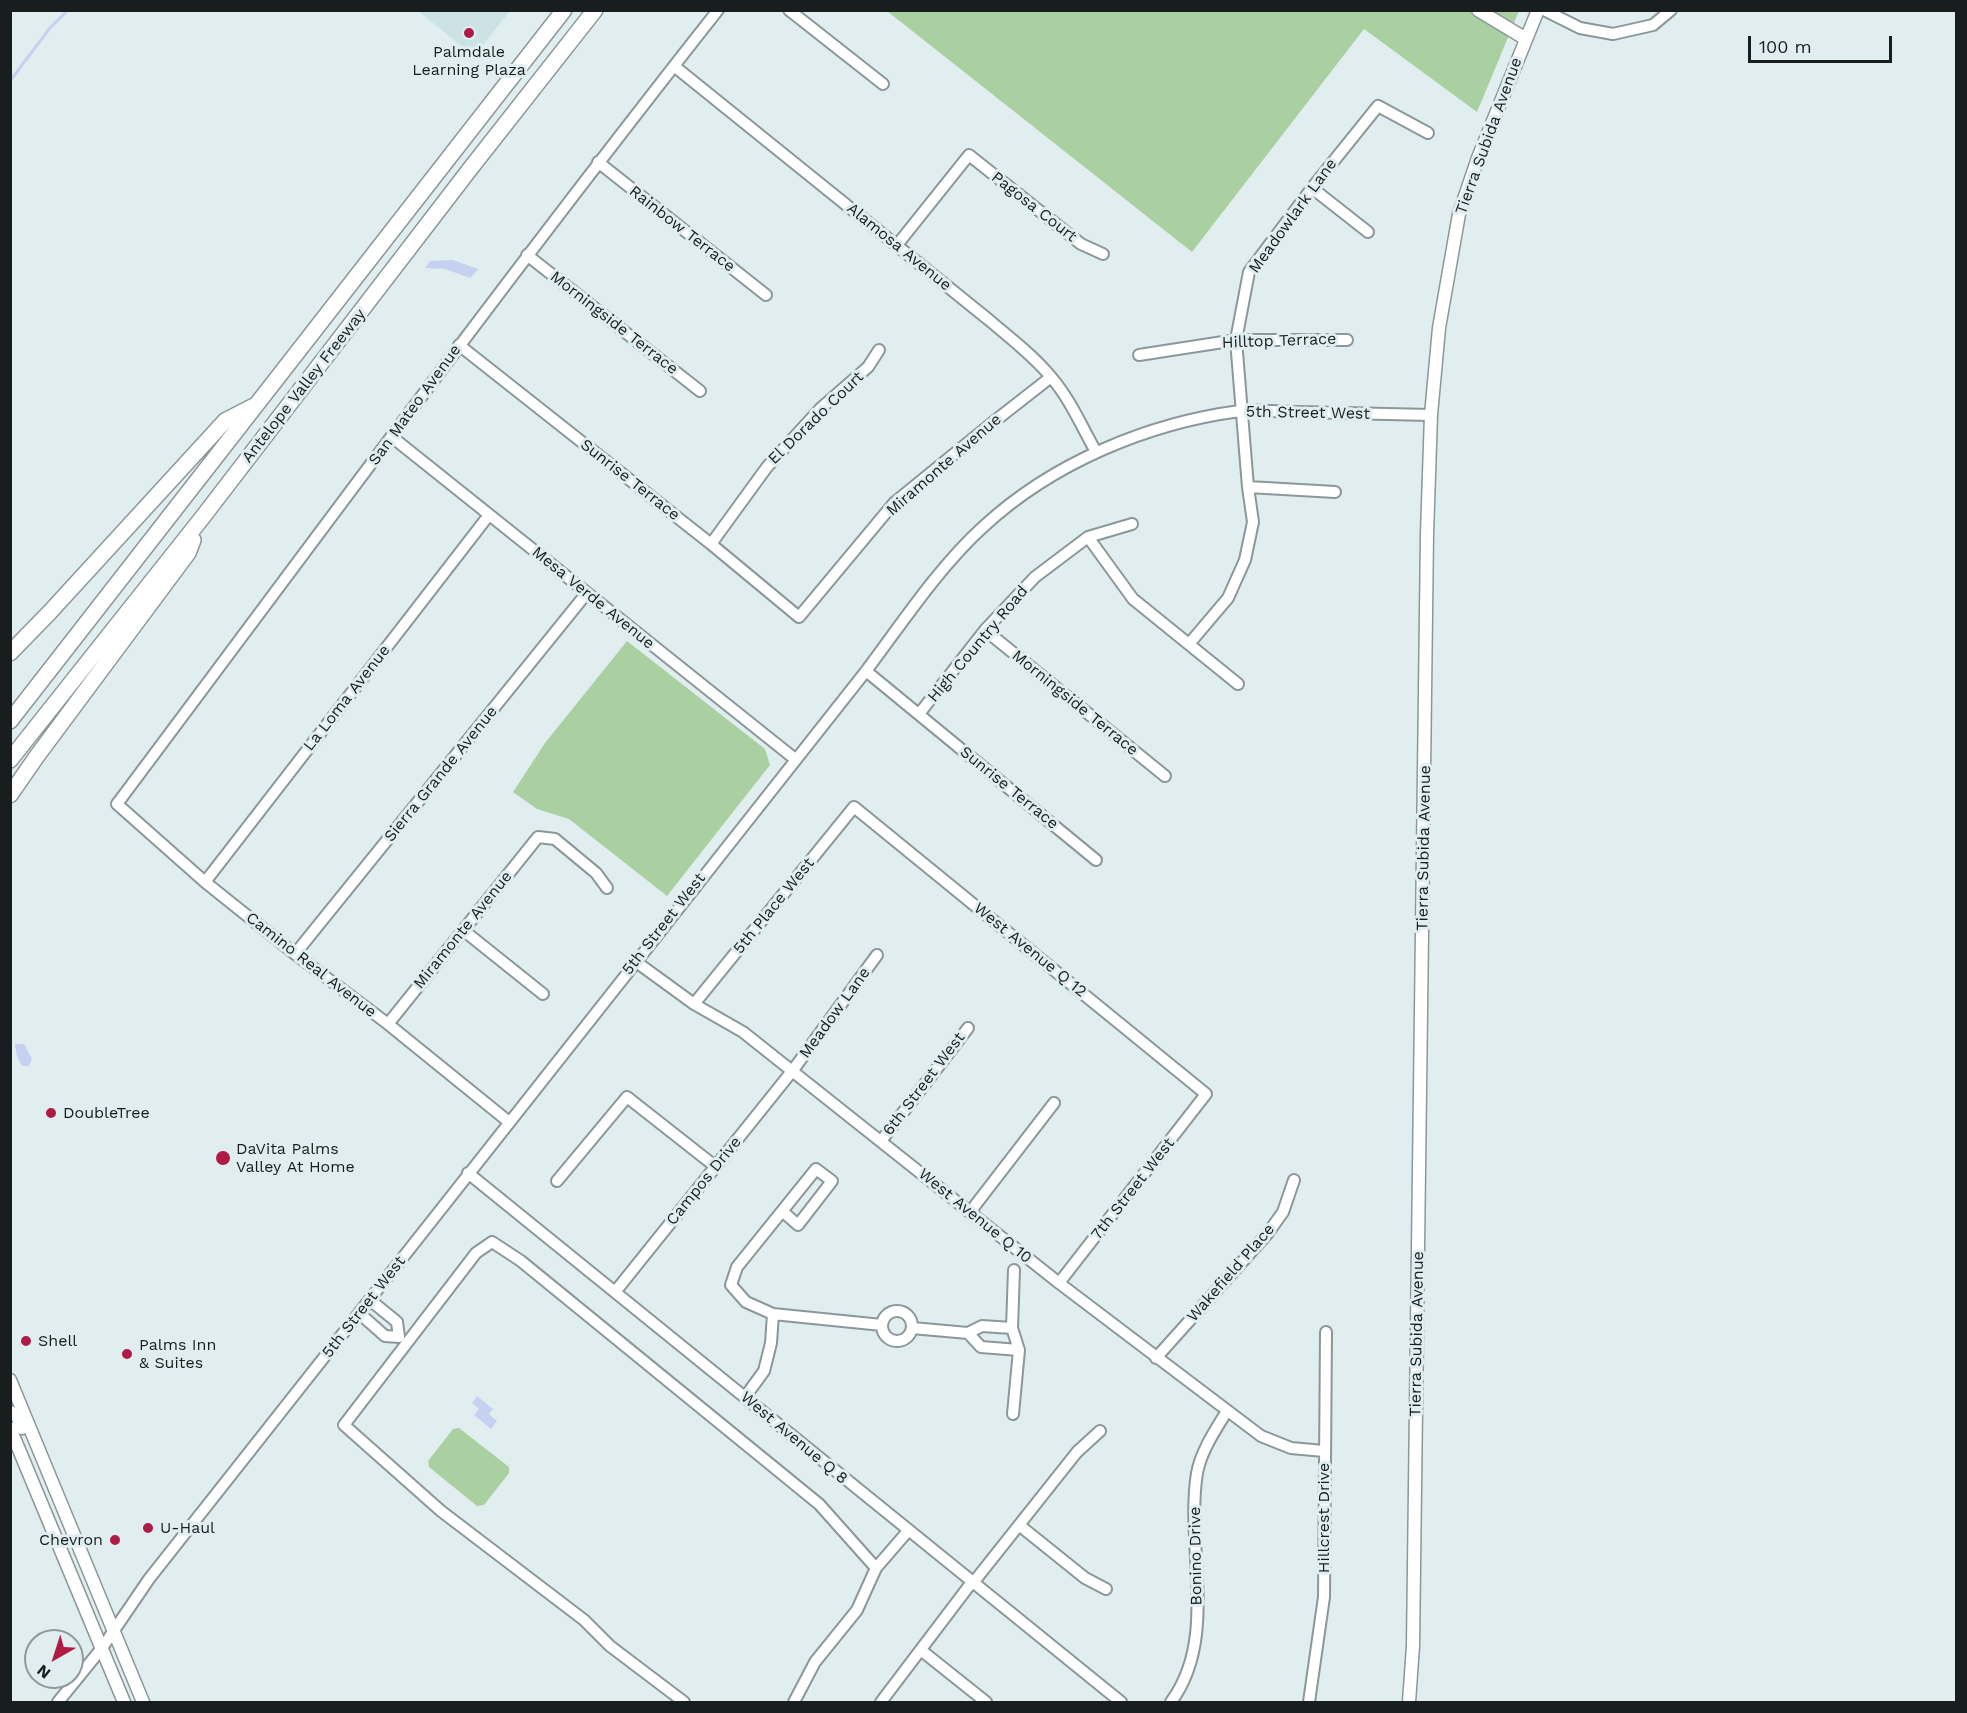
<!DOCTYPE html>
<style>
body{margin:0}
#map{position:relative;width:1967px;height:1713px;overflow:hidden;background:#e0eef0;font-family:"Work Sans",sans-serif}
canvas{display:block}
.frame{position:absolute;inset:0;border:12px solid #181d1d;pointer-events:none}
.north{position:absolute;left:24px;top:1629px;width:60px;height:60px;box-sizing:border-box;background:#e0eef0;border:2px solid #909a9c;border-radius:50%;rotate:219deg;font-size:16px;font-weight:700;line-height:24px;text-align:center;color:#181d1d}
.north::after{content:'';display:block;margin:auto;width:21px;height:27px;background:#ae1b44;clip-path:polygon(50% 0,100% 100%,50% 72%,0 100%)}
.scale{position:absolute;left:1748px;top:36px;width:144px;height:27px;box-sizing:border-box;border:3px solid #181d1d;border-top:0;padding-left:8px;font-size:18px;line-height:21px;white-space:nowrap;color:#181d1d;-webkit-text-stroke:4px #e0eef0;paint-order:stroke}
</style>
<div id="map">
<canvas width="1967" height="1713"></canvas>
<div class="frame"></div>
<div class="north">N</div>
<div class="scale">100 m</div>
</div>
<script>
const c = document.querySelector('canvas').getContext('2d');
c.lineJoin = 'round';
function fill(path, color) { c.fillStyle = color; c.fill(path, 'evenodd'); }
function stroke(path, color, width, dash) { c.strokeStyle = color; c.lineWidth = width; c.lineCap = dash ? 'butt' : 'round'; c.setLineDash(dash || []); c.stroke(path); }
function write(font, color, halo, rows, align = 'center') {
  c.font = font + ' "Work Sans",sans-serif'; c.lineWidth = 6; c.setLineDash([]); c.textBaseline = 'middle'; c.strokeStyle = halo; c.fillStyle = color; for (const [text, x, y, turn = 0] of rows) {
    c.save(); c.translate(x, y); c.rotate((+turn || 0) * Math.PI / 180); c.textAlign = isNaN(turn) ? turn : align; if (halo) c.strokeText(text, 0, 0); c.fillText(text, 0, 0); c.restore();
  }
}
fill(new Path2D(`
 M418,11H510L474,56Z`), '#cce3e6');
fill(new Path2D(`
 M887,11H1519L1477,112L1364,29L1192,252Z
 M627,641L765,749L770,765L667,896L569,819L537,809L513,792L545,743Z
 M459,1428L509,1467V1473L484,1505L477,1506L429,1467L428,1461L453,1429Z`), '#aad0a2');
fill(new Path2D(`
 M453,260L478,269L470,278L445,269L425,268L430,261Z
 M15,1044H24L32,1059L29,1066H23C17,1061 16,1052 15,1044Z
 M477,1396L493,1409L489,1414L497,1421L491,1429L474,1415L479,1409L472,1403Z`), '#c6d0f1');
stroke(new Path2D(`
 M10,81L50,28L68,10`), '#c6d0f1', 3);
const minor = new Path2D(`
 M789,10L883,84
 M1544,10L1580,28L1613,34L1653,25L1671,10
 M674,66L989,320C1010,338 1033,355 1051,377C1070,399 1082,427 1096,452
 M598,162L766,295
 M1312,188L1368,232
 M897,245L969,155L1081,244L1103,254
 M527,255L700,391
 M459,345L711,544L799,617L894,503L996,420L1051,377
 M1139,355L1236,340H1347
 M392,437L795,759
 M1248,487L1335,492
 M1088,537L1133,599L1238,684
 M711,544L767,467L821,408L868,367L879,350
 M985,630L1165,776
 M1189,644L1228,598L1245,560L1253,522L1248,487L1236,340L1249,272L1312,188L1378,106L1428,133
 M866,671L1096,860
 M919,714L985,630L1035,577L1088,537L1132,524
 M205,882L489,515
 M463,930L543,994
 M295,954L586,594
 M635,961L694,1004L743,1032L1059,1283L1261,1436L1291,1448L1324,1451
 M694,1004L854,807L1206,1094L1059,1283
 M388,1024L538,837L555,839L596,873L607,888
 M509,1122L388,1024L295,954L205,882L117,804C316,538 512,271 718,10
 M881,1141L968,1028
 M468,1173L1121,1702
 M557,1181L627,1097L716,1167
 M782,1211L798,1225L832,1181L816,1169L737,1267L731,1285L746,1302L773,1314L882,1325
 M970,1212L1054,1103
 M615,1292L793,1070L877,955
 M882 1326a15 15 0 1 1 30 0a15 15 0 1 1-30 0Z
 M359,1313L385,1336L399,1337L397,1322L370,1300
 M912,1328L968,1333L982,1326L1012,1328L1019,1350L1013,1414
 M1012,1328L1014,1270
 M968,1333L981,1347L1019,1350
 M1156,1358L1268,1233L1283,1212L1294,1180
 M745,1397L764,1371L771,1343L773,1314
 M1019,1525L1085,1578L1106,1589
 M876,1568L908,1531
 M973,1583L1077,1452L1100,1431
 M922,1651L986,1702
 M58,1702L102,1648L149,1579L866,671C903,622 938,568 983,527C1052,463 1148,423 1240,411C1259,409 1280,412 1299,412C1343,413 1387,414 1431,415
 M684,1702L610,1646L584,1620L441,1511L344,1425L476,1253L492,1242L521,1261L819,1504L876,1568L857,1610L815,1662L794,1702
 M881,1702L972,1582
 M1171,1702C1219,1637 1185,1548 1197,1473C1201,1451 1216,1429 1227,1411
 M1309,1702L1324,1597L1326,1332`);
const major = new Path2D(`
 M1478,10L1526,39
 M10,1380L143,1702
 M10,1412L17,1416L22,1428
 M10,1428L124,1702
 M1409,1702L1413,1646L1427,534L1431,415L1439,328L1459,214L1478,158L1538,10`);
const highway = new Path2D(`
 M10,653L49,613L225,421L254,406
 M10,721L564,10
 M10,760L202,518L470,169L595,10
 M10,795L37,756L188,553L193,540`);
stroke(minor, '#8b9799', 14);
stroke(major, '#8b9799', 15);
stroke(highway, '#8b9799', 18);
stroke(minor, '#fff', 10);
stroke(major, '#fff', 12);
stroke(highway, '#fff', 15);
for (const [x, y, r, color] of [
 [469,33,6,"#ae1b44"],
 [51,1113,6,"#ae1b44"],
 [223,1158,8,"#ae1b44"],
 [26,1341,6,"#ae1b44"],
 [127,1354,6,"#ae1b44"],
 [148,1528,6,"#ae1b44"],
 [115,1540,6,"#ae1b44"]
]) { const dot = new Path2D(); dot.arc(x, y, r, 0, 2 * Math.PI); c.fillStyle = color; c.fill(dot); stroke(dot, '#e0eef0', 2); }
write('16px', '#181d1d', '#e0eef0', [
 ["Palmdale",469,52,"center"],
 ["Learning Plaza",469,70,"center"],
 ["DoubleTree",63,1113],
 ["DaVita Palms",236,1149],
 ["Valley At Home",236,1167],
 ["Shell",38,1341],
 ["Palms Inn",139,1345],
 ["& Suites",139,1363],
 ["U-Haul",160,1528],
 ["Chevron",103,1540,"right"]
], 'left');
write('16px', '#181d1d', '#e0eef0', [
 ["Tierra Subida Avenue",1489,136,-70],
 ["Pagosa Court",1034,207,38],
 ["Meadowlark Lane",1293,216,-54],
 ["Rainbow Terrace",682,229,38],
 ["Alamosa Avenue",899,247,39],
 ["Morningside Terrace",614,323,38],
 ["Hilltop Terrace",1279,341,-2],
 ["Antelope Valley Freeway",304,386,-52],
 ["San Mateo Avenue",415,405,-54],
 ["5th Street West",1308,413,1],
 ["El Dorado Court",816,418,-44],
 ["Miramonte Avenue",944,465,-41],
 ["Sunrise Terrace",630,480,38],
 ["Mesa Verde Avenue",593,598,39],
 ["High Country Road",978,644,-50],
 ["La Loma Avenue",347,698,-52],
 ["Morningside Terrace",1075,703,39],
 ["Sierra Grande Avenue",441,774,-51],
 ["Sunrise Terrace",1009,788,39],
 ["Tierra Subida Avenue",1424,848,-89],
 ["5th Place West",774,906,-51],
 ["5th Street West",664,924,-52],
 ["Miramonte Avenue",463,930,-51],
 ["West Avenue Q 12",1030,950,39],
 ["Camino Real Avenue",311,965,38],
 ["Meadow Lane",835,1013,-54],
 ["6th Street West",924,1084,-53],
 ["Campos Drive",704,1181,-51],
 ["7th Street West",1133,1189,-52],
 ["West Avenue Q 10",975,1216,39],
 ["Wakefield Place",1231,1273,-49],
 ["5th Street West",364,1307,-52],
 ["Tierra Subida Avenue",1417,1334,-89],
 ["West Avenue Q 8",794,1438,40],
 ["Hillcrest Drive",1324,1518,-90],
 ["Bonino Drive",1196,1556,-91]
]);
</script>
